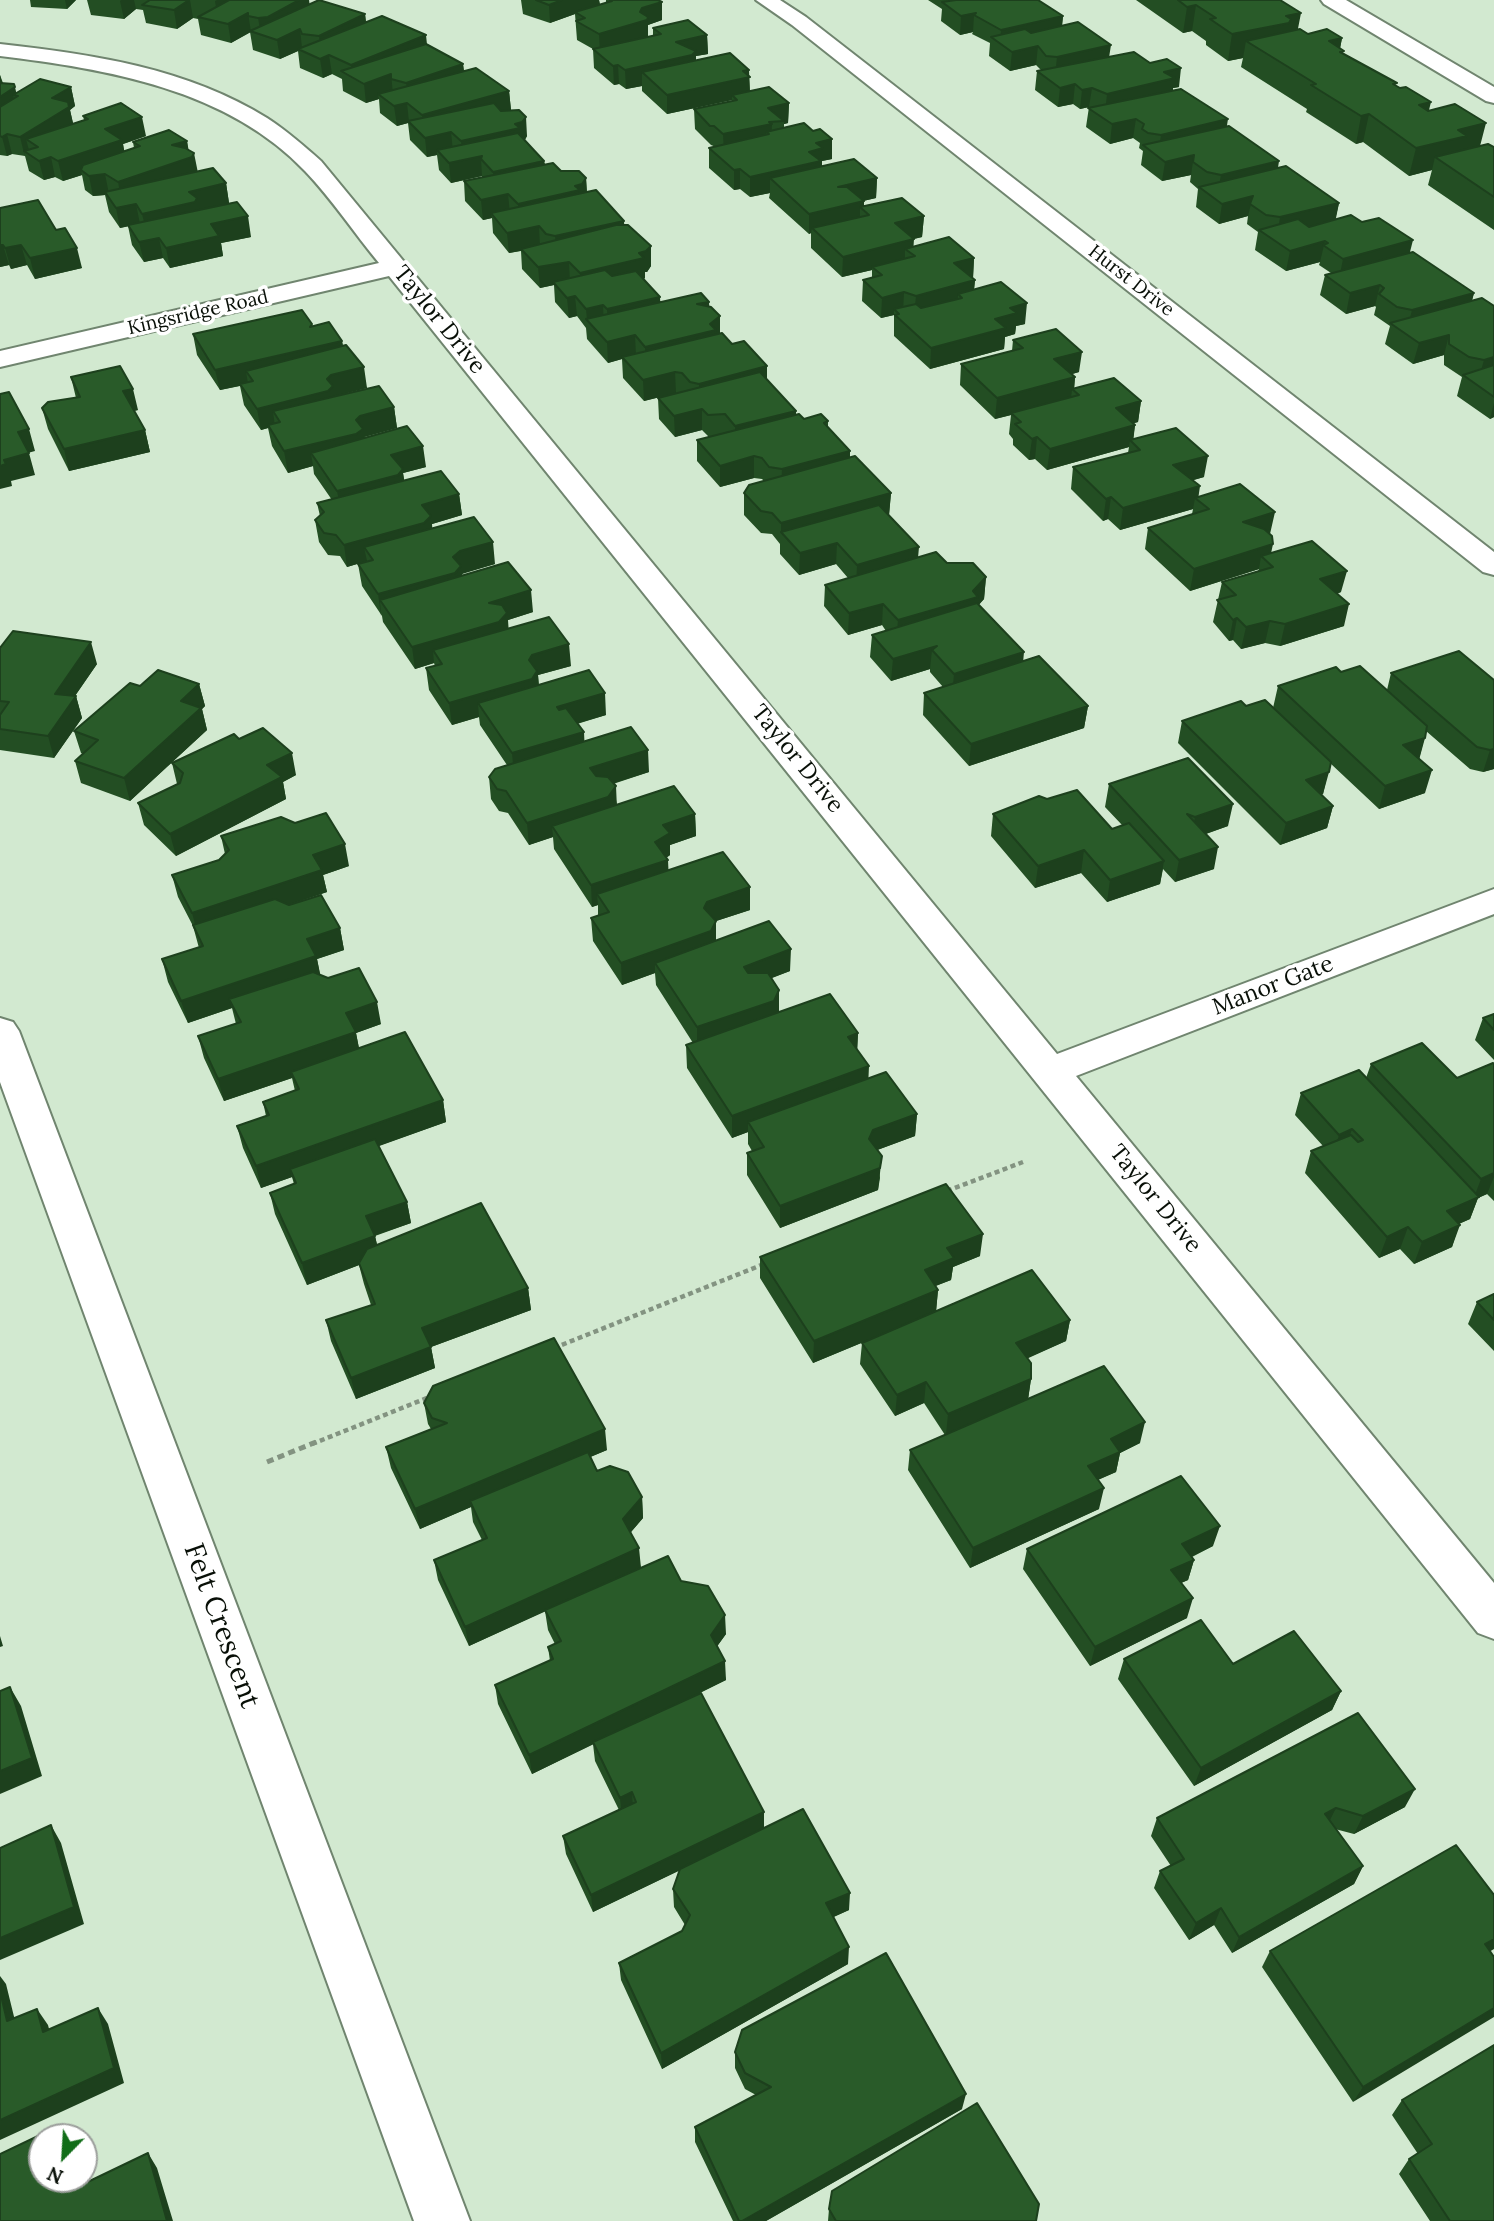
<!DOCTYPE html>
<style>
body{margin:0}
#map{position:relative;width:1494px;height:2221px;overflow:hidden;background:#d2e9d0;font-family:Lora,serif}
canvas{display:block}
.north{position:absolute;left:28px;top:2123px;width:70px;height:70px;box-sizing:border-box;background:#fff;border:2px solid #9c9f9c;border-radius:50%;rotate:204deg;font-size:19px;font-weight:700;line-height:28px;text-align:center;color:#080f07}
.north::after{content:'';display:block;margin:auto;width:24px;height:32px;background:#116d18;clip-path:polygon(50% 0,100% 100%,50% 72%,0 100%)}
</style>
<div id="map">
<canvas width="1494" height="2221"></canvas>
<div class="north">N</div>
</div>
<script>
const c = document.querySelector('canvas').getContext('2d');
c.lineJoin = 'round';
function stroke(path, color, width, dash) { c.strokeStyle = color; c.lineWidth = width; c.lineCap = dash ? 'butt' : 'round'; c.setLineDash(dash || []); c.stroke(path); }
function fill(path, color) { c.fillStyle = color; c.fill(path, 'evenodd'); }
function write(font, color, halo, rows, align = 'center') {
  c.font = font + ' Lora,serif'; c.lineWidth = 7; c.setLineDash([]); c.textBaseline = 'middle'; c.strokeStyle = halo; c.fillStyle = color; for (const [text, x, y, turn = 0] of rows) {
    c.save(); c.translate(x, y); c.rotate((+turn || 0) * Math.PI / 180); c.textAlign = isNaN(turn) ? turn : align; if (halo) c.strokeText(text, 0, 0); c.fillText(text, 0, 0); c.restore();
  }
}
const minor = new Path2D(`
 M1321,0H1346L1494,87V103L1486,101L1324,4Z
 M0,44C91,54 187,68 267,118C286,130 304,146 321,161L1057,1054L1494,889V914L1076,1076L1494,1583V1639L1478,1633L389,276L0,367V351L379,263C354,233 332,199 305,171C227,89 107,69 0,56Z
 M0,1018L13,1022L19,1031L470,2221H414L0,1082Z`);
const tertiary = new Path2D(`
 M756,0H780L806,17L1494,552V575L1483,572L792,25Z`);
stroke(minor, '#70856f', 4);
stroke(tertiary, '#70856f', 4);
stroke(new Path2D(`
 M947,1191L1023,1162
 M554,1348L764,1264
 M312,1444L432,1396`), '#839381', 4.5, [5, 3.5]);
stroke(new Path2D(`
 M267,1462L316,1442`), '#839381', 5, [7, 4.5]);
fill(minor, '#fff');
fill(tertiary, '#fff');
fill(new Path2D(`
 M30,0H76L67,9L31,7Z
 M87,0H309V5L365,14L366,22L427,44L463,64L464,71L509,91L511,110L527,136L525,140L544,161L545,164L561,171L586,178L587,192L624,225L651,266L647,272H645V278L644,279L661,302H709V307L720,333L767,380L796,411V415L804,419L828,421V427L850,451V457L891,493L889,515H888L918,558L947,563L986,577L984,599L978,605L1023,661L1088,706L1084,728L969,766L923,715L924,693L943,687L930,672V669L891,681L870,657L872,635L886,631L882,625L848,635L824,606L825,585L848,578L836,564L799,575L780,554V544L772,534L761,533L744,515V493L764,481L762,479L754,478L720,487L697,461V440L713,436H708L702,430L675,437L659,419L658,398L676,393L644,401L623,378L622,359L608,363L587,339L586,328L577,316L569,318L555,302L554,285L540,288L522,269L521,251L509,253L493,233L492,218L483,220L465,201L464,181L482,177V176L451,183L439,170L437,155L427,157L410,140L408,123L397,126L380,113L379,99L366,103L343,91L342,79L332,74L323,78L300,68L298,51L280,59L253,50L250,32L231,43L201,35L198,19L193,18L177,29L146,23L143,10L136,9L124,19L91,15Z
 M521,0H599L600,5L606,3V0H658L662,20L648,25V37L653,36V28L707,35L708,54L696,56V60L749,76L750,92L789,103L788,123L784,124V128L813,131L832,139V159L822,161V166L877,178L876,198L863,201L864,207L924,216L922,237L913,239V247L974,258L973,278L975,280L974,289L1025,324L1016,326L1015,334L1005,337L1004,349L930,369L894,336V315L881,318L862,301L863,280L872,278V270L842,277L811,248V233L809,234L769,198L770,193L750,197L740,189L734,190L709,168V148L716,147L711,145L695,129L694,109L732,101V100L667,114L642,91V86L626,89L619,84L614,85L594,68L593,49L577,40L575,14L550,23L523,14Z
 M928,0H1038L1063,16L1062,26L1109,57L1179,87L1173,88V90L1227,127L1278,168L1339,203L1335,220L1410,252L1474,293L1472,301L1494,306V417L1490,419L1457,396L1462,377L1444,365V355L1413,364L1385,344L1390,326L1374,315L1376,307L1375,306L1346,314L1320,295L1325,275L1331,273L1319,265L1320,262L1286,271L1255,250L1258,232L1247,224L1248,216L1219,224L1196,207L1198,189L1190,182L1191,175L1162,181L1141,165L1143,151L1139,148L1140,143L1133,138L1110,144L1086,127L1089,107L1080,109L1073,104L1058,107L1035,90L1037,71L1041,70L1036,65L1010,71L989,56L990,43L972,34L973,32L960,35L941,21L942,9Z
 M1136,0H1280L1298,29L1308,34L1342,38L1340,48L1343,53L1396,86L1480,146L1494,147V230L1428,185L1432,170L1409,176L1363,142L1356,144L1306,112L1307,109L1241,67L1243,58L1228,61L1206,45V41L1192,31L1183,33Z
 M0,75L3,83L17,93L71,87L75,106L70,110L73,124L84,120L83,116L146,136L123,144L124,152L134,148L133,142L187,141L188,150L197,171L226,183L229,203L251,237L221,243L223,256L170,268L163,258L144,262L132,245L128,226L120,228L109,212L105,195L93,196L85,190L82,175L63,181L55,177L44,180L29,171L25,156L12,154L7,156L0,155Z
 M0,208L56,230L82,268L35,279L27,265L11,269L9,265L0,267Z
 M313,326L342,341L343,346L367,388L335,396L394,407L397,428L364,437V438L426,467L403,473L404,480L459,494L462,515L432,524V528L495,564L463,573L462,575L533,612L508,620V628L571,666L538,675L539,685L606,715L577,724L584,741L649,772L613,784L617,805L695,814L696,836L670,845V855L666,858L668,870L750,887V910L716,921V941L790,971L771,978L778,1013L858,1033L857,1050L868,1079L917,1114L915,1136L877,1150L880,1178L878,1190L780,1228L747,1175V1153L752,1151L748,1144V1132L732,1138L687,1068L686,1045L693,1043L656,985L655,973L622,985L593,941L591,918L598,916V905L592,907L554,849L553,837L529,845L508,813L499,811L491,799L489,777L507,765L480,725L479,717L452,725L429,690L426,668L435,666L434,663L415,669L383,622L382,616L362,586L358,564L367,561L347,567L340,556L328,555L319,542L315,520L320,516L317,503L332,500L314,474L313,466L288,473L272,446L268,428L261,430L244,405L240,386L220,390L197,355L193,334Z
 M1013,340L1079,372L1072,374L1075,377L1074,389L1141,401L1138,422L1134,423L1135,425L1133,439L1204,477L1193,480L1198,497L1270,534L1271,553L1341,592L1337,594L1344,626L1280,646L1265,643L1241,649L1233,640L1229,641L1213,622L1222,582L1258,571L1259,569L1190,591L1145,549L1148,528L1192,514L1193,509L1120,530L1108,519L1103,521L1071,489L1073,467L1128,453L1129,447L1047,470L1035,459L1029,460L1013,445V439L1009,434L1011,415L995,419L960,385L961,364L1012,351Z
 M71,377L138,410L134,411L145,430L150,452L69,471L48,429L42,408L76,398Z
 M0,648L97,664L75,696H76L82,718L54,758L0,750Z
 M1341,672L1387,690L1391,673L1494,680V769L1483,772L1470,769L1426,731L1419,759L1425,793L1379,809L1330,763L1323,794L1321,795L1333,806L1327,828L1280,845L1178,743L1182,721L1246,706L1273,708L1278,686Z
 M199,684L205,706L202,709L207,730L130,801L81,783L75,761L83,754L81,753L74,731L140,686Z
 M239,739L296,775L283,782L286,799L176,856L144,825L138,803L177,784L172,763Z
 M1109,784L1228,826L1206,834L1214,869L1175,882L1163,869L1160,884L1107,902L1081,873L1035,888L991,836L993,814L1112,829L1122,825L1105,807Z
 M221,836L349,866L323,875L327,892L291,904L340,928L344,950L317,959L320,975L381,1024L356,1033L359,1048L443,1100L446,1122L378,1146L407,1202L411,1223L375,1236L377,1245L528,1288L531,1310L431,1347L435,1368L356,1399L331,1341L326,1320L371,1305L364,1284L359,1265L307,1285L275,1214L270,1193L294,1184L292,1177L261,1188L243,1148L237,1126L266,1116L263,1102L295,1091L292,1078L224,1101L204,1058L198,1036L236,1024L232,1008L188,1023L168,982L162,959L199,948L193,926L178,897L172,875L219,860L225,854Z
 M1494,1014V1060L1475,1040L1483,1018Z
 M1371,1064L1457,1078L1494,1064V1201L1487,1194L1478,1198L1470,1219L1459,1224L1452,1247L1414,1264L1400,1249L1379,1258L1305,1173L1311,1151L1323,1146L1295,1115L1301,1093L1366,1078Z
 M980,1256L953,1267L951,1280L935,1286L938,1290L936,1311L1070,1320L1066,1341L1027,1358L1031,1379L1028,1399L1140,1443L1120,1453L1116,1472L1098,1480L1099,1509L970,1568L908,1470L910,1450L945,1435L924,1403L895,1416L860,1364L862,1343L902,1326L813,1363L760,1278V1257Z
 M1494,1294V1351L1468,1324L1477,1302Z
 M424,1403L607,1450L590,1457L597,1471L642,1497L643,1518L631,1532L641,1568L681,1581L726,1634L717,1646L726,1680L678,1704L764,1812V1828L849,1910L833,1917L848,1964L662,2069L621,1980L619,1963L682,1931L685,1925L674,1907L673,1889L680,1870L593,1912L566,1854L563,1836L619,1810L595,1761L593,1744L532,1774L498,1704L495,1685L550,1661L548,1647L555,1644L548,1630L545,1611L469,1646L438,1580L434,1560L482,1540L473,1522L471,1507L420,1529L391,1468L386,1447L431,1429L428,1424Z
 M1213,1546L1192,1557L1194,1560L1188,1580L1181,1583L1187,1618L1090,1666L1023,1569L1027,1549Z
 M1124,1659L1233,1664L1341,1691L1332,1710L1194,1786L1118,1679Z
 M1358,1713L1405,1807L1354,1834L1335,1829L1363,1866L1354,1884L1232,1953L1214,1925L1189,1940L1154,1888L1160,1871L1171,1866L1151,1836L1157,1818Z
 M1270,1951H1490L1353,2102L1262,1967Z
 M735,2052L962,2109L766,2221H733L695,2142V2127L756,2095L745,2089L735,2068Z
 M1402,2100L1494,2221H1430L1399,2174L1409,2159L1418,2154L1392,2115Z
 M829,2209L1036,2221H828Z`), '#234e23');
fill(new Path2D(`
 M65,0H76L67,9Z
 M121,0H134L136,9L124,19L120,1Z
 M190,0L193,18L177,29L174,10Z
 M217,0H247L218,19L215,1Z
 M299,0H309L311,14L261,35L258,18Z
 M562,0H599L600,5L575,12V14L550,23L549,5Z
 M662,2V20L648,25V35L647,39L600,53L599,34L640,12L642,8Z
 M1196,5L1192,31L1183,33L1187,7Z
 M248,13L251,32L231,43L228,24Z
 M976,13L974,15L973,32L960,35L961,16Z
 M1301,13L1296,39L1246,41L1243,58L1228,61L1232,34L1286,16Z
 M365,14L367,33L321,54L319,36Z
 M1063,16L1061,35L1000,44L1001,30Z
 M300,29L302,48L298,49V51L280,59L277,40Z
 M426,35L428,54L352,78L351,65Z
 M707,35L708,54L696,56V70L642,72V86L626,89L625,70L676,42Z
 M1342,38L1337,65L1329,41Z
 M1111,45L1108,64L1055,76L1057,57Z
 M1038,46L1036,65L1010,71L1012,52Z
 M329,55L332,74L323,78L320,59Z
 M463,64L465,83L409,102L406,83Z
 M618,65L619,84L614,85L613,66Z
 M1181,68L1179,87L1173,88L1172,98L1105,114L1107,94L1164,72Z
 M749,70L750,96L732,95V100L667,114V95Z
 M391,74L393,94H378L379,99L366,103L364,84Z
 M0,75L5,94L15,87L17,96L13,95L17,109L0,120Z
 M1075,84L1073,104L1058,107L1060,88Z
 M71,87L75,106L70,110L74,127L38,147L26,139L30,154L24,151L25,157L20,137L52,98Z
 M1092,88L1089,107L1080,109L1082,90Z
 M509,91L511,110L424,134L422,115Z
 M1431,102L1424,130L1419,105Z
 M407,103L409,122L408,121V123L397,126L394,106Z
 M789,103L788,123L784,124V121L769,122L772,124L771,144L769,134L766,132V145L724,154L723,134L768,108Z
 M1369,114L1363,142L1356,144L1361,116Z
 M142,117L146,136L123,144L126,160L81,170L82,175L63,181L58,161L105,129Z
 M526,117L527,136L523,142L481,159L482,176L451,183L449,163L463,160L461,141L515,124Z
 M1136,119L1133,138L1110,144L1112,124Z
 M1228,119L1225,138L1158,155L1161,135Z
 M1486,123L1479,150L1435,157L1432,170L1409,176L1416,148L1458,130Z
 M451,132L453,151L437,150V155L427,157L425,138Z
 M7,134L12,154L7,156L2,137Z
 M832,139V159L822,161V168L770,178V193L750,197V177L809,152L816,143Z
 M187,141L190,158L194,153L198,173L122,202L118,182L172,145Z
 M1194,155L1191,175L1162,181L1165,162Z
 M51,157L55,177L44,180L39,161Z
 M544,161L546,180L494,191L493,172Z
 M1279,161L1276,181L1217,195L1221,175Z
 M740,169V189L734,190V170Z
 M105,174L109,194L105,192V195L93,196L89,176Z
 M586,178L587,198L520,224L518,204L575,186Z
 M877,178L876,198L837,207L838,187Z
 M226,183L229,203L147,234L142,214L189,192Z
 M508,194L510,214L491,213L492,218L483,220L481,200Z
 M1253,196L1248,216L1219,224L1222,204Z
 M864,201V210L860,207V222L812,228L811,233L809,234V214Z
 M1339,203L1335,223L1277,237L1280,217Z
 M136,204L140,224L120,228L116,208Z
 M248,216L251,237L221,243L223,256L170,268L166,248L211,224Z
 M924,216L922,237L894,244L895,223Z
 M624,221L625,241L557,256L555,236Z
 M539,226L540,247L509,253L507,233Z
 M159,238L163,258L144,262L139,242Z
 M914,239L913,254L905,249V262L872,267V270L842,277L843,257Z
 M1413,240L1408,260L1339,279L1343,259Z
 M1325,241L1320,262L1286,271L1290,251Z
 M0,245H3L9,265L0,267Z
 M21,245L27,265L11,269L5,248Z
 M651,246V266L647,272H645V278L581,294L580,273L639,253Z
 M77,248L82,268L35,279L30,258Z
 M974,258L973,278L954,263Z
 M569,262L570,282H553L554,285L540,288L538,267Z
 M975,280L973,301L962,298L958,294V305L914,316L916,296Z
 M1380,285L1375,306L1346,314L1350,293Z
 M904,292L903,313L894,309V315L881,318L882,298Z
 M1474,293L1468,313L1407,330L1412,310Z
 M575,296L577,316L569,318L567,298Z
 M660,297L661,317L608,330L607,309Z
 M709,302L710,322L697,304Z
 M1027,303L1025,324L1016,326L1015,334L1005,337L1004,349L930,369L931,348L995,319L1010,308Z
 M603,305L604,326L587,320L586,309Z
 M720,316V336L646,368L645,347L710,324Z
 M312,324L316,345L342,341L345,361L253,381L246,371L248,384L220,390L215,370L310,327Z
 M635,335L636,356L622,357V359L608,363L607,342Z
 M1449,335L1444,355L1413,364L1419,343Z
 M1082,352L1079,372L1052,380L1054,359Z
 M1494,357V376L1478,381L1484,360Z
 M767,366V387L700,405L699,384Z
 M364,367L367,388L335,396L280,422L273,411L275,427L268,425V428L261,430L257,409L327,379L331,375Z
 M675,372L676,393L644,401L643,380Z
 M1075,377L1074,390L1072,389L1071,399L1011,413V415L995,419L997,398Z
 M133,389L138,410L128,412L123,391Z
 M1141,401L1138,422L1113,429L1116,408Z
 M1494,403V417L1490,419Z
 M394,407L397,428L364,437L366,450L311,453L313,466L288,473L284,451L356,420L360,416Z
 M702,409V430L675,437L674,416Z
 M796,411L795,432L735,447V426Z
 M1135,425L1133,443L1130,440L1129,447L1047,470L1050,449Z
 M29,429L35,451L24,454L18,432Z
 M145,430L150,452L69,471L64,449Z
 M1037,437L1035,459L1029,460L1032,439Z
 M423,446L426,467L403,473L406,491L341,512L337,491L391,455Z
 M850,451L849,472L781,490L782,469Z
 M29,453L35,475L11,481L12,486L0,489V466L4,460Z
 M754,456V478L720,487V466Z
 M1208,456L1204,477L1170,487L1173,465Z
 M1200,486L1198,500L1195,498L1193,509L1120,530L1123,508Z
 M891,493L889,515L790,543L781,533V523Z
 M459,494L462,515L432,524L433,538L364,547L367,561L347,567L344,545L422,505Z
 M1111,497L1108,519L1103,521L1106,499Z
 M1275,512L1270,534L1243,522Z
 M493,542L495,564L462,574L464,588L380,600L381,616L378,594L453,557L460,551Z
 M837,543L836,564L799,575L800,553Z
 M1273,544L1269,563L1261,556L1259,569L1190,591L1194,569Z
 M919,547L917,569L856,587L857,565Z
 M1347,571L1341,592L1315,600L1320,579Z
 M986,577L984,599L978,606L896,642L898,620L973,591Z
 M531,590L533,612L508,620L509,635L433,650L434,663L415,669L412,647L489,603Z
 M883,604L882,625L848,635L849,613Z
 M1349,604L1344,626L1280,646L1285,624Z
 M1237,618L1233,640L1229,641L1233,620Z
 M1270,621L1265,643L1241,649L1246,627Z
 M91,642L97,664L61,716L55,694Z
 M569,644L571,666L538,675L539,693L478,703L479,717L452,725L449,703L529,660L532,655Z
 M937,646L932,650L930,669L891,681L893,659Z
 M1024,652L1022,674L952,696L954,674Z
 M199,684L205,706L202,709L207,730L130,801L124,778L181,701Z
 M605,693L606,715L558,729L557,707Z
 M76,696L82,718L54,758L48,736Z
 M1088,706L1084,728L969,766L971,744Z
 M584,732L585,754L514,775L512,753Z
 M1425,738L1419,760L1403,745Z
 M1494,749V769L1483,772L1490,750Z
 M648,750L649,772L592,790L590,768Z
 M292,753L296,775L283,782L286,799L176,856L170,834L267,765Z
 M1432,770L1425,793L1379,809L1385,786Z
 M1329,772L1323,794L1300,803L1306,780Z
 M616,786L617,809L552,826L553,837L529,845L527,823Z
 M1233,804L1228,826L1191,839L1195,817Z
 M1333,806L1327,828L1280,845L1286,823Z
 M695,814L696,836L670,845V855L659,863L668,860L669,882L597,894L598,905L592,907L591,885L655,842L663,825Z
 M345,844L349,866L323,875L327,892L198,935L192,913L313,855Z
 M1218,847L1214,869L1175,882L1179,860Z
 M1084,850L1081,873L1035,888L1038,866Z
 M1164,861L1160,884L1107,902L1110,880Z
 M750,887V910L707,924L704,908L707,902Z
 M716,921V943L655,963V973L622,985L621,963Z
 M340,928L344,950L317,959L321,978L229,999L232,1008L188,1023L181,1001L307,939Z
 M791,949L790,971L744,989V967Z
 M779,990V1012L773,1024L697,1050V1027Z
 M377,1002L381,1024L356,1033L360,1054L291,1072L292,1078L224,1101L218,1079L346,1013Z
 M858,1033L857,1055L848,1037Z
 M869,1066L868,1088L748,1122V1132L732,1138V1116Z
 M443,1100L446,1122L293,1177L290,1169L292,1177L261,1188L256,1166Z
 M917,1114L915,1136L872,1152L869,1139L873,1130Z
 M1352,1129L1345,1151L1332,1157L1339,1135Z
 M882,1156L878,1190L780,1228V1206Z
 M1494,1173V1177L1487,1194L1478,1198L1470,1219L1439,1232L1447,1211L1473,1200L1481,1179Z
 M407,1202L411,1223L370,1237L366,1216Z
 M1460,1225L1452,1247L1414,1264L1422,1242Z
 M1408,1227L1400,1249L1379,1258L1387,1237Z
 M983,1234L980,1256L953,1267L951,1280L923,1291L925,1270L947,1248Z
 M375,1236L380,1257L307,1285L302,1263Z
 M528,1288L531,1310L431,1347L435,1368L356,1399L351,1378L422,1328Z
 M938,1290L936,1312L813,1363L814,1341Z
 M1070,1320L1066,1341L1013,1365L1016,1343Z
 M1031,1379L1028,1400L946,1435L948,1414Z
 M926,1382L924,1403L895,1416L897,1395Z
 M1145,1422L1140,1443L1120,1453L1116,1472L1083,1486L1088,1466L1111,1439Z
 M605,1429L607,1450L472,1507L470,1501L471,1507L420,1529L415,1509Z
 M1104,1488L1099,1509L970,1568L973,1548Z
 M642,1497L643,1518L625,1539L623,1519Z
 M1220,1526L1213,1546L1176,1564L1182,1544Z
 M639,1548L641,1568L469,1646L465,1627Z
 M1194,1560L1188,1580L1165,1590L1171,1570Z
 M1193,1598L1187,1618L1090,1666L1095,1647Z
 M725,1615L726,1634L711,1655V1635Z
 M0,1636L3,1646L0,1647Z
 M725,1661L726,1680L532,1774L529,1755Z
 M10,1687L21,1706L42,1776L0,1794V1771Z
 M1341,1691L1332,1710L1194,1786L1201,1768Z
 M1415,1789L1405,1807L1354,1834L1363,1816Z
 M632,1792L633,1810L622,1816L620,1798Z
 M1336,1808L1327,1826L1325,1814Z
 M764,1812V1830L593,1912L591,1895Z
 M51,1825L61,1843L84,1924L0,1960V1938Z
 M1363,1866L1354,1884L1232,1953L1239,1937Z
 M850,1893L849,1910L825,1921L826,1903Z
 M1221,1908L1214,1925L1189,1940L1196,1923Z
 M1494,1939V1949L1474,1961L1485,1944Z
 M849,1947L848,1964L662,2069L661,2053Z
 M0,1976L6,1984L19,2037L7,2021L0,1991Z
 M98,2008L108,2024L124,2083L0,2140V2120Z
 M1494,2008V2017L1353,2102L1363,2087Z
 M37,2009L48,2025L54,2048L43,2032Z
 M966,2094L962,2109L766,2221H742Z
 M148,2153L157,2168L173,2221H167Z
 M71,2179H78L84,2204L73,2189Z`), '#1d401d');
const building = new Path2D(`
 M150,0H189L174,10L142,5Z
 M229,0H299L268,17L258,18L248,16V13L228,24L198,17Z
 M319,0L365,14L319,36L302,34L300,29L277,40L250,31Z
 M536,0H562L549,5Z
 M610,0H658L662,2L642,8L640,12L648,17L647,20L599,34L576,21L585,18L575,12L612,1Z
 M956,0H1038L1063,16L1001,30L974,15L976,13L961,16L942,2Z
 M1178,0H1280L1301,13L1286,16L1291,19L1289,23L1232,34L1210,19L1216,18L1196,5L1187,7Z
 M382,16L426,35L351,65L329,55L320,59L298,49Z
 M688,20L707,35L676,42L696,51L692,55L625,70L618,65L613,66L593,49L661,34L653,28Z
 M1078,22L1111,45L1057,57L1046,56L1038,46L1012,52L991,37L1025,29L1031,33Z
 M1300,29L1308,34L1327,29L1342,38L1329,41L1344,51L1340,52L1397,83L1393,84L1400,88L1406,87L1431,102L1419,105L1428,111L1455,104L1486,123L1458,130L1467,136L1416,148L1369,114L1361,116L1311,85L1316,84L1246,41Z
 M426,44L463,64L406,83L391,79V74L364,84L341,71Z
 M1134,52L1150,63L1167,59L1181,68L1164,72L1175,78L1107,94L1092,88L1082,90L1075,84L1060,88L1037,71Z
 M730,53L749,70L743,71L750,77L667,95L642,72Z
 M476,68L509,91L422,115L407,103L394,106L378,94Z
 M40,79L71,87L52,98L68,102L69,107L20,137L7,134L2,137L0,136V107L18,96L13,95Z
 M0,83L14,84L15,87L0,97Z
 M769,87L789,103L768,108L784,121L769,122L772,124L723,134L714,126H710L694,109L737,100L732,95Z
 M1181,89L1228,119L1161,135L1148,133L1142,129L1144,124L1136,119L1112,124L1088,108Z
 M121,103L142,117L105,129L122,140L58,161L51,157L39,161L24,151L38,147L26,139L88,119L83,116Z
 M494,103L501,111L519,110L526,117L522,122L515,124L520,128L461,141L451,132L425,138L408,121Z
 M804,123L813,131L820,129L832,139L816,143L823,148L809,152L821,161L750,177L740,169L734,170L709,148L769,134L766,132Z
 M1229,126L1279,161L1221,175L1207,172L1193,162L1194,155L1165,162L1143,145Z
 M169,130L187,141L172,145L185,148L194,153L192,157L118,182L105,174L89,176L81,170L83,165L140,146L133,142Z
 M518,133L544,161L493,172L481,159L482,156L449,163L437,150Z
 M1488,144L1494,147V197L1435,157Z
 M854,159L877,178L838,187H847L864,201L809,214L770,178Z
 M553,163L561,171H579L586,178L582,184L575,186L580,190L518,204L508,194L481,200L464,181Z
 M1286,166L1339,203L1280,217L1266,215L1250,204L1253,196L1222,204L1199,187Z
 M213,168L226,183L189,192L197,198L195,202L142,214L136,204L116,208L105,192Z
 M596,190L624,221L555,236L546,234L539,226L507,233L491,213Z
 M902,198L924,216L895,223L914,239L843,257L812,228L869,215L860,207Z
 M38,200L56,230L65,228L77,248L30,258L21,245L5,248L3,245H0V208Z
 M237,202L248,216L211,224L219,236L166,248L159,238L139,242L128,225Z
 M1351,215L1362,222L1379,218L1413,240L1343,259L1323,245L1328,243L1325,241L1290,251L1259,230L1298,219L1309,227Z
 M616,225H628L651,246L646,251L639,253L644,258L580,273L569,262L538,267L521,249Z
 M949,237L974,258L954,263L975,280L916,296L904,292L882,298L863,280L882,275L872,267L915,256L905,249Z
 M1413,252L1474,293L1412,310L1397,307L1379,294L1384,288L1380,285L1350,293L1325,275Z
 M605,270L612,276L636,271L660,297L607,309L603,305L586,309L575,296L567,298L553,282Z
 M1001,282L1027,303L1010,308L1017,313L995,319L1006,328L931,348L895,315L899,314L894,309L916,304L921,308L962,298L958,294Z
 M701,293L709,302L697,304L711,307L720,316L710,324L716,330L645,347L635,335L607,342L586,319Z
 M1482,298L1494,306V357L1484,360L1469,357L1449,344V335L1419,343L1390,323Z
 M302,310L312,324L310,327L329,322L342,341L215,370L193,334Z
 M1056,329L1082,352L1054,359L1075,377L997,398L961,364L1023,348L1013,340Z
 M722,333L732,344L744,341L767,366L699,384L690,382L682,373L675,372L643,380L622,357Z
 M346,345L364,367L331,375L327,379L333,386L328,391L257,409L240,384L253,381L246,371Z
 M1494,365V397L1463,375Z
 M120,366L133,389L123,391L145,430L64,449L42,408L48,402L80,397L71,377Z
 M760,372L796,411L735,426L725,414L708,415L702,409L674,416L658,398Z
 M1114,378L1141,401L1116,408L1135,425L1050,449L1037,437L1032,439L1015,424L1021,422L1011,413L1079,395L1072,389Z
 M379,386L394,407L360,416L356,420L363,429L356,434L284,451L268,425L280,422L273,411Z
 M9,392L29,429L18,432L29,453L4,460L6,464L0,466V394Z
 M799,414L804,419L821,414L828,421L824,423L850,451L782,469L769,467L762,458L754,456L720,466L697,440Z
 M407,426L423,446L391,455L403,469L398,475L337,491L311,453Z
 M1176,428L1208,456L1173,465L1200,486L1123,508L1111,497L1106,499L1073,467L1140,450L1130,440Z
 M855,456L891,493L781,523L772,513L761,511L744,493L749,485Z
 M441,471L459,494L422,505L431,516L424,523L344,545L336,535L324,533L315,520L324,512L317,503Z
 M1240,484L1275,512L1243,522L1264,529L1272,536L1273,544L1194,569L1148,528L1209,509L1195,498Z
 M879,505L919,547L857,565L837,543L800,553L781,532Z
 M474,517L493,542L460,551L453,557L461,566L455,573L378,594L358,564L373,560L364,547Z
 M1312,541L1347,571L1320,579L1349,604L1285,624L1270,621L1246,627L1237,618L1233,620L1217,600L1236,595L1222,582L1273,567L1261,556Z
 M936,552L947,563H973L986,577L973,591L978,597L898,620L883,604L849,613L825,585Z
 M508,562L531,590L489,603L502,605L507,613L499,622L412,647L380,600Z
 M977,603L1024,652L954,674L932,650L937,646L893,659L872,635Z
 M549,617L569,644L532,655L529,660L537,671L532,679L449,703L426,668L442,664L433,650Z
 M13,631L91,642L55,694L76,696L48,736L0,729V715L9,702L0,701V648Z
 M1459,651L1494,680V749L1490,750L1477,747L1391,673Z
 M1039,656L1088,706L971,744L924,693Z
 M1360,666L1427,726L1425,738L1403,745L1432,770L1385,786L1278,686L1336,667L1341,672Z
 M158,670L199,684L181,701L201,708L124,778L75,761L98,740L74,731L130,683L140,686Z
 M589,670L605,693L557,707L559,710L566,708L584,732L512,753L478,703Z
 M1265,700L1331,762L1329,772L1306,780L1333,806L1286,823L1182,721L1241,701L1246,706Z
 M631,727L648,750L590,768L596,776L608,777L616,786L608,797L527,823L506,791L497,789L489,777L495,769Z
 M263,728L292,753L267,765L282,777L170,834L138,803L180,783L183,773L172,763L234,734L239,739Z
 M1188,758L1233,804L1195,817L1187,814L1218,847L1179,860L1109,784Z
 M674,786L695,814L663,825L670,833L655,842L668,860L591,885L552,826Z
 M1077,790L1112,829L1129,823L1164,861L1110,880L1084,850L1038,866L993,814L1039,796L1047,799Z
 M326,813L345,844L313,855L322,870L192,913L172,875L219,860L229,850L221,836L281,817L295,823Z
 M723,852L750,887L707,902L704,908L716,921L711,931L621,963L591,918L609,912L597,894Z
 M321,895L340,928L307,939L316,956L181,1001L162,959L203,946L193,925L275,899L289,905Z
 M769,921L791,949L744,967L748,973H768L779,990L774,1001L697,1027L655,963Z
 M359,968L377,1002L346,1013L356,1032L218,1079L198,1036L241,1022L229,999L313,972L328,978Z
 M830,994L858,1033L848,1037L869,1066L732,1116L686,1045Z
 M1494,1014V1030L1483,1018Z
 M405,1032L443,1100L256,1166L237,1126L269,1115L263,1102L299,1089L291,1072Z
 M1422,1043L1457,1078L1493,1063L1494,1064V1173L1481,1179L1371,1064Z
 M1359,1070L1479,1197L1447,1211L1460,1225L1422,1242L1408,1227L1387,1237L1311,1151L1351,1135L1358,1142L1363,1140L1352,1129L1339,1135L1301,1093Z
 M886,1072L917,1114L873,1130L869,1139L882,1156L880,1168L780,1206L747,1153L764,1147L748,1122Z
 M375,1139L407,1202L366,1216L375,1236L302,1263L270,1193L296,1183L290,1169Z
 M946,1184L983,1234L947,1248L954,1258L925,1270L938,1290L814,1341L760,1257Z
 M481,1203L528,1288L422,1328L431,1347L351,1378L326,1320L375,1304L359,1263L367,1249Z
 M1032,1270L1070,1320L1016,1343L1031,1363V1379L948,1414L926,1382L897,1395L862,1343Z
 M1494,1294V1320L1477,1302Z
 M554,1338L605,1429L415,1509L386,1447L447,1423L432,1418L424,1403L433,1386Z
 M1104,1366L1145,1422L1111,1439L1120,1452L1088,1466L1104,1488L973,1548L910,1450Z
 M588,1452L597,1471L610,1466L628,1472L642,1497L623,1519L639,1548L465,1627L434,1560L487,1538L470,1501Z
 M1181,1476L1220,1526L1182,1544L1194,1560L1171,1570L1193,1598L1095,1647L1027,1549Z
 M668,1556L681,1581L708,1586L725,1615L711,1635L725,1661L529,1755L495,1685L553,1659L548,1647L561,1641L545,1610Z
 M1201,1620L1233,1664L1294,1631L1341,1691L1201,1768L1124,1659Z
 M10,1687L32,1758L0,1771V1691Z
 M701,1693L764,1812L591,1895L563,1836L636,1802L632,1792L620,1798L593,1742Z
 M1358,1713L1415,1789L1363,1816L1336,1808L1325,1814L1363,1866L1239,1937L1221,1908L1196,1923L1160,1871L1184,1859L1157,1818Z
 M803,1809L850,1893L826,1903L849,1947L661,2053L619,1963L682,1931L690,1915L673,1889L680,1869Z
 M51,1825L74,1907L0,1938V1848Z
 M1456,1845L1494,1895V1939L1485,1944L1494,1957V2008L1363,2087L1270,1951Z
 M886,1953L966,2094L742,2221H739L695,2127L771,2087L745,2073L735,2052L742,2030Z
 M0,1991L7,2021L37,2009L43,2032L98,2008L114,2068L0,2120Z
 M1494,2045V2221H1450L1409,2159L1432,2144L1402,2100Z
 M977,2103L1039,2204L1036,2221H836L829,2209L832,2191Z
 M38,2136L42,2138V2179H71L73,2189L148,2153L167,2221H0V2154Z`);
fill(building, '#295b29');
stroke(building, '#1d401d', 2);
write('19px', '#080f07', '#fff', [
 ["Hurst Drive",1131,281,38],
 ["Kingsridge Road",198,313,-13]
]);
write('23px', '#080f07', '#fff', [
 ["Taylor Drive",439,320,51],
 ["Taylor Drive",797,759,51],
 ["Manor Gate",1273,986,-21],
 ["Taylor Drive",1155,1199,51]
]);
write('28px', '#080f07', '#fff', [
 ["Felt Crescent",221,1626,70]
]);
</script>
